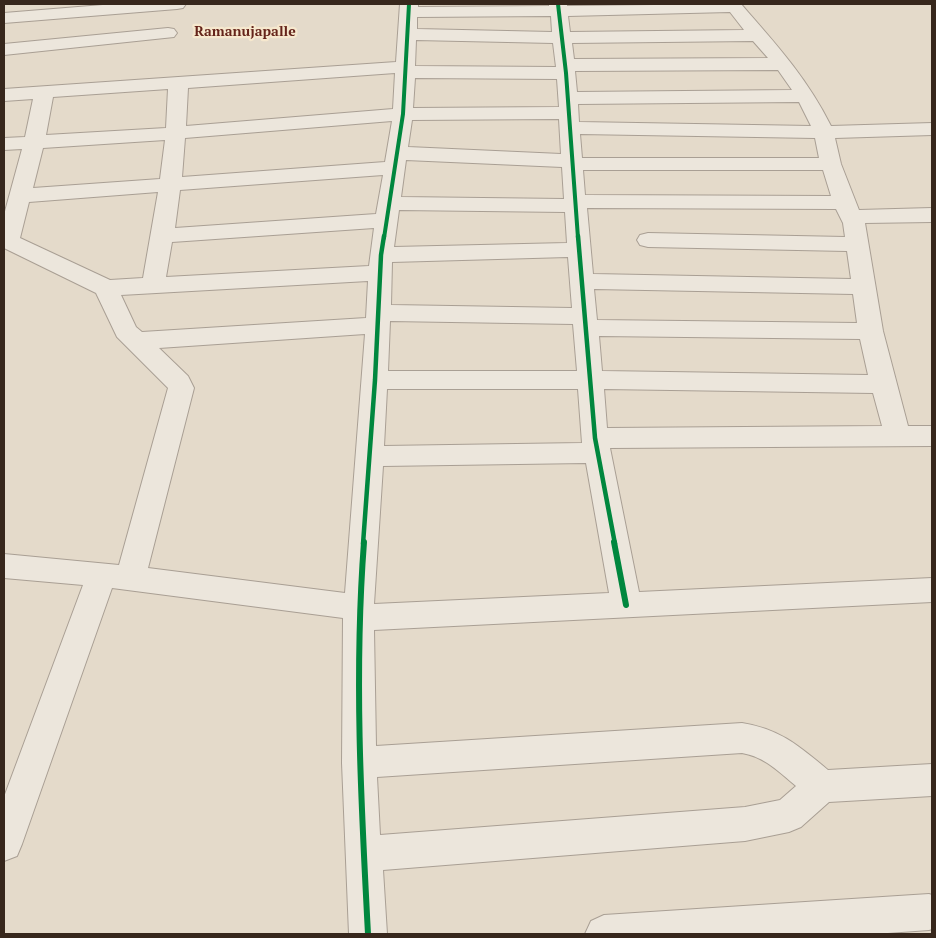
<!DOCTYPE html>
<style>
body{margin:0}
#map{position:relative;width:936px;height:938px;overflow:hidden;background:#e4daca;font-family:"PT Serif",serif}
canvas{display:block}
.frame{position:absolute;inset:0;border:5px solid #37271c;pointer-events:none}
</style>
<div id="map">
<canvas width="936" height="938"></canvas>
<div class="frame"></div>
</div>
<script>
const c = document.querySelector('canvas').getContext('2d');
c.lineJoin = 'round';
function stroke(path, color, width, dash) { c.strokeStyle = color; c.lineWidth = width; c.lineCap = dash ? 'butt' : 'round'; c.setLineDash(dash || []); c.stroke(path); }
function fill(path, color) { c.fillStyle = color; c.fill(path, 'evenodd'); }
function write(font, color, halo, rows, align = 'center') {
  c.font = font + ' "PT Serif",serif'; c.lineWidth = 4.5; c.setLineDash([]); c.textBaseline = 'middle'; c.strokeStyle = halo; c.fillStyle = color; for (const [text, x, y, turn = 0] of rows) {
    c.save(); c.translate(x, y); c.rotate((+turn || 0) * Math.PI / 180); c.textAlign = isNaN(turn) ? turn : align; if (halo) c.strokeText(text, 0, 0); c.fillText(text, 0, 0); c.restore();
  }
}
const minor = new Path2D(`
 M115,4H186L183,8L177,9L4,23V13Z
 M400,4H418V7L549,6V4H567V6L741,4C776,44 807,78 831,126L932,123V135L835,138L841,164L859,210L932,208V222L865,223L883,331L908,426H932V446L610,448L639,592L932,578V602L374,630L376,746L742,723C780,729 799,746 828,770L932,764V796L829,802L801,827L789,832L745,841L383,870L387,934H349L342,763L343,618L112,588L22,844L17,856L4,861V797L83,585L4,578V554L119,565L168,388L117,337L96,293L4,248V215L22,149L4,150V138L25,137L33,99L4,101V89L396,62ZM730,12L744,30L570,32L568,16ZM551,16L552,32L417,29V17ZM416,40L553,43L556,67L415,66ZM753,41L768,58L574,59L572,43ZM778,70L792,90L577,92L575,71ZM395,73L393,109L186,126L188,88ZM415,78L557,79L559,107L413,108ZM168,89L166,128L46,135L53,97ZM799,102L811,126L579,122L578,104ZM559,119L561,154L408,147L412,120ZM392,121L385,162L182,177L185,138ZM580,134L815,138L819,158H582ZM165,140L160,179L33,188L43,148ZM406,160L562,167L564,199L401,197ZM583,170H823L831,196L585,195ZM383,175L376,214L175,228L180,190ZM158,192L143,278L110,280L20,238L29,202ZM587,208L836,209L843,223L845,237L648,233L640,235L637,240L640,245L648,247L847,251L851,279L593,274ZM399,210L565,212L567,243L394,247ZM374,228L369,266L166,277L172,242ZM568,257L572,308L391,305L392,262ZM368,281L366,318L142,332L136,327L121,295ZM594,289L853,294L857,323L597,320ZM390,321L573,324L577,371H388ZM365,334L345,593L148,568L194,388L188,376L159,348ZM599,336L860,339L868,375L602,371ZM387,389H578L582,443L384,446ZM604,389L873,393L882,426L607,428ZM586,463L609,593L374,604L383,466ZM742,753C765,757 779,772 796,786L780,800L745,807L380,835L377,777Z
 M168,28L174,29L177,33L174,37L4,55V44Z
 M929,894L932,895V929L929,930L874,934H585L591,921L604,915Z`);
stroke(minor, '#a99f94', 2);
fill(minor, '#ece6dc');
stroke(new Path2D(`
 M558,4L566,73L578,238
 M384,238L403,114L409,4`), '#00873e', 4);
stroke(new Path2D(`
 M578,236L595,438L615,544
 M363,544L375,380L381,255L384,236`), '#00873e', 4.5);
stroke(new Path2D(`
 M364,542C354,673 361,803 368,934
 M614,542L626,605`), '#00873e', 6);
write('bold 14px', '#65241a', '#f6e8ce', [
 ["Ramanujapalle",245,32]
]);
</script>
